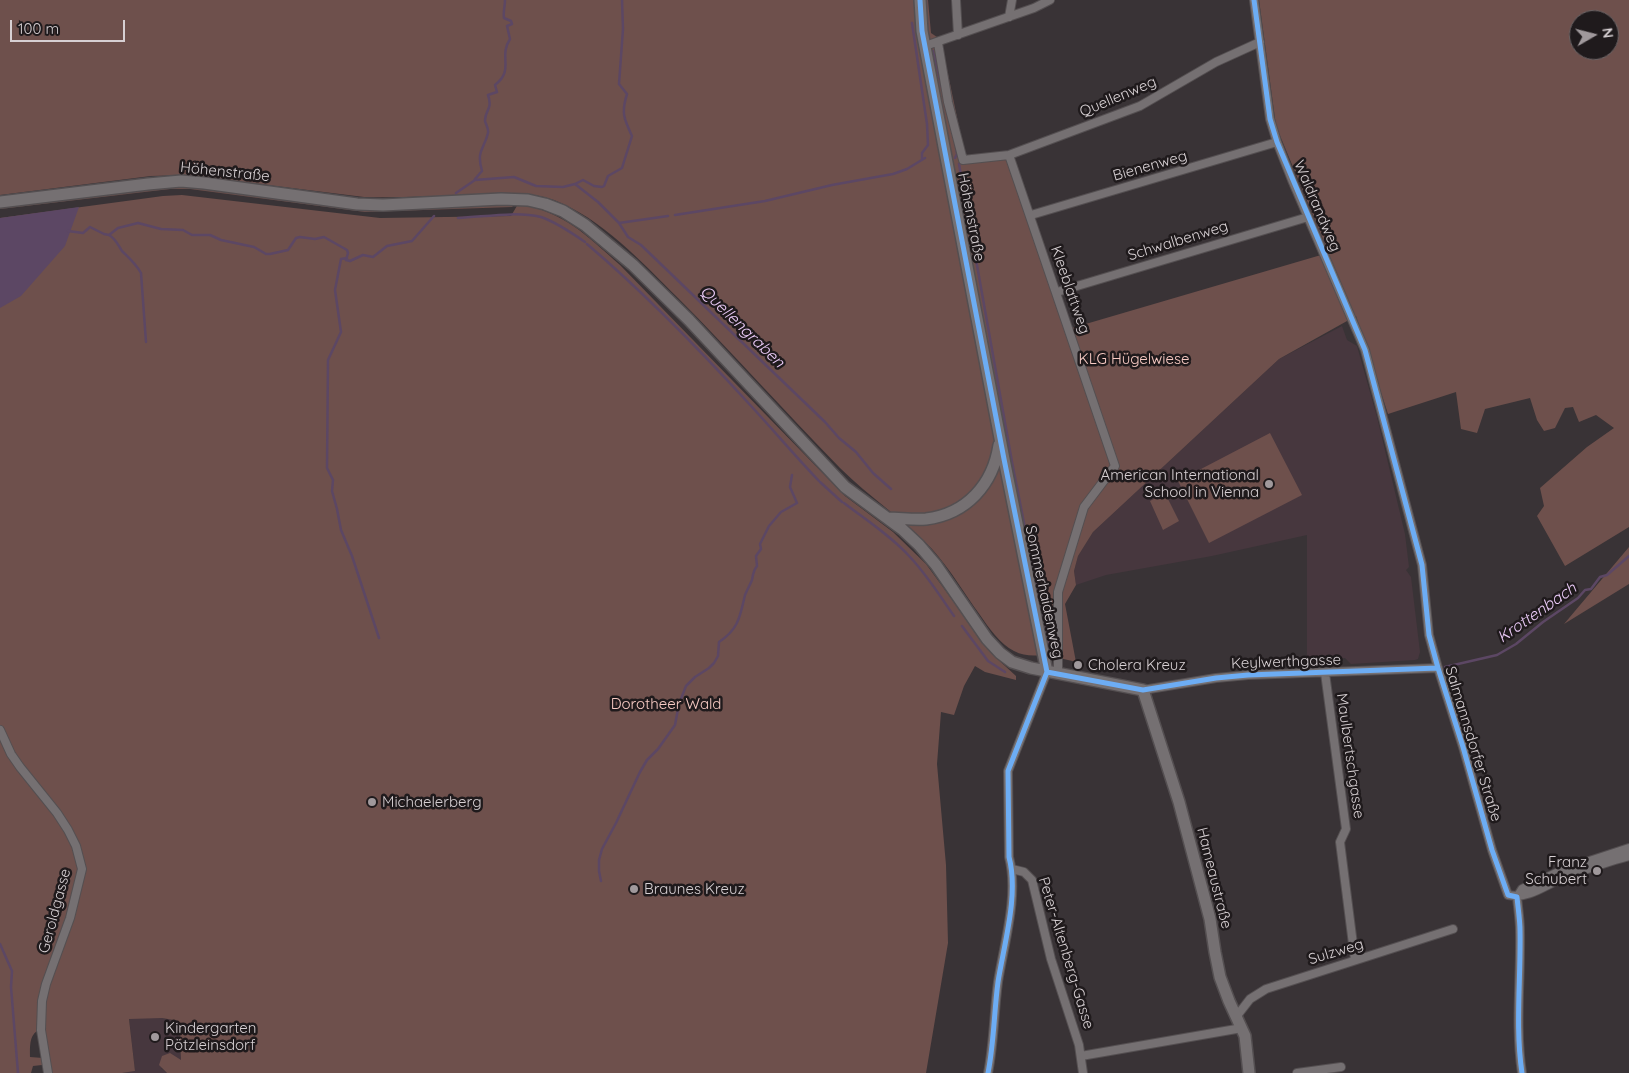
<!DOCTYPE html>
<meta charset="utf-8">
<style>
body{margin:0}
#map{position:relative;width:1629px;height:1073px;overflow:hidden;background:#393336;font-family:Quicksand,sans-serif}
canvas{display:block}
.north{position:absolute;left:1569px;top:10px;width:50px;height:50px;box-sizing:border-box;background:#1f1a1c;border:1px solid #696365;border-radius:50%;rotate:82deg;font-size:14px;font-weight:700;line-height:20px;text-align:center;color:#d7d0d3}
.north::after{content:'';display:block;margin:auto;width:18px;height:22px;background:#a0999c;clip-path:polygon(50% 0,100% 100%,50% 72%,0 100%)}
.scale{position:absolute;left:10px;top:20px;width:115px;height:22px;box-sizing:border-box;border:2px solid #d7d0d3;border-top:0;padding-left:6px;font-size:15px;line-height:18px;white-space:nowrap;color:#d7d0d3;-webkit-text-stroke:4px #1f1a1c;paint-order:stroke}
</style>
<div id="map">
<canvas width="1629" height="1073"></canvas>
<div class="north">N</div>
<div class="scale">100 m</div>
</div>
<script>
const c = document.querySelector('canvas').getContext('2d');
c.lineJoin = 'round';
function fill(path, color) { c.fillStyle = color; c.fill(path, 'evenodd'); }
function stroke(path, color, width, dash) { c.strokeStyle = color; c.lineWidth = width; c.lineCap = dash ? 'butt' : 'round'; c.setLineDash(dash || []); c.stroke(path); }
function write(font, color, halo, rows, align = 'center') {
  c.font = font + ' Quicksand,sans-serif'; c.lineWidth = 5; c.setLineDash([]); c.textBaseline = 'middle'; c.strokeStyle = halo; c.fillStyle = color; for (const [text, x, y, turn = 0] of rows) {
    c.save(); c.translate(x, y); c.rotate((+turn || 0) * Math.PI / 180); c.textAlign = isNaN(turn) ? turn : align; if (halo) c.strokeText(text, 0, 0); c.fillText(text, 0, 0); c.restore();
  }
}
fill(new Path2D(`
 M1342,326L1347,340L1357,346L1377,417L1405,534L1409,567L1406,570L1411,577L1420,652L1418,659L1415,660L1351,664L1345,658L1338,659L1333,665L1307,666V535L1212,556L1106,575L1076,585L1074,571L1078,556L1093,532L1279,359Z
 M129,1018H162L179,1021L181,1061L161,1068L167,1073H122L135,1071Z`), '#47373e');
fill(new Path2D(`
 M0,0H928L931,33L937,37L943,50L964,151L967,157L1012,151L1072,328L1321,255L1327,249L1276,126L1259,0H1629V527L1565,566L1537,516L1544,506L1540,488L1587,447L1614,428L1596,415L1579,422L1573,407L1565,408L1555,428L1544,431L1537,420L1530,398L1485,409L1477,433L1461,429L1456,392L1388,414L1356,316L1279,359L1093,532L1078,556L1074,571L1076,585L1065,604L1076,662C1068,660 1061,658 1054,657C1040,654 1027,658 1014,651C1000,644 989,628 980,615C964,593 950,569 932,549C904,519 869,497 840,468C785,412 733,353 678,298C642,262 601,218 554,200C527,190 497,193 468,195C434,196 399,198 364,197L187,175L151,176L0,195ZM1579,20H1609V50H1579Z
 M187,186L343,207L516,203L512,207L365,212L190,189H170L0,209V206L145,188Z
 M182,195L380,218L511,216L518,204C565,212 586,235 620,265L845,496L893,532L926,564L992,654L1016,676V680L985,672L975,666L964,686L954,715L941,712L937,764L946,865L948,943L926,1073H167L159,1065L162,1056L170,1053L181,1060L179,1021L162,1018L129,1019L135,1071L122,1073H50L43,1025L46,999L63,931L37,1031C29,1036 30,1048 30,1057L43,1058L42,1065L33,1066L31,1073H0V218L163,196Z
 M1270,433L1302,495L1209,543L1178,481Z
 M1165,493L1179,521L1163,530L1150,501Z
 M1629,547V584L1564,624Z`), '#6e504c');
fill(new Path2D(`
 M79,207L65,246L21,296L0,308V218Z`), '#5c4764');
stroke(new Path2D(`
 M926,0V10
 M912,23L927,124L928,145L922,153V159
 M933,51L942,88
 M955,158L957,154L956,147
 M959,164L1012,462L1049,650
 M475,179L482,171C476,150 484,150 488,133C489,129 486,125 485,121C485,109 493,110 488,95L497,92L495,85C515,70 498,57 510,39L507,26L512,24L511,21L504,18C503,11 505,7 505,0
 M575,184L598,202L619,223L628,237L641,245L825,422L839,438L856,452L873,473L891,489
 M456,193L475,180L514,177L536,186L563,187L575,184L583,180L594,186L602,187L604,186L608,176L622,168L632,136C624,119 621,113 627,94L619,84L623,29L622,0
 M675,215L765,201L832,185L893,174L907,169L925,158
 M458,218C484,217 515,211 541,217C556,222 572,233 585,242
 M619,223L668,216
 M68,231L83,233L90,227L104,234L109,235L118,228L138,223L161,229L183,230L192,235H210L221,240L254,247L266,254H270L288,250L296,238L300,237L315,239L324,237L347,250L348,253L346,260L350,261L363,255L373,257L387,246L412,241L434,216
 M109,235C116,239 118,245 122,251C129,258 136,264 141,273L146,342
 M587,244C646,294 700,350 752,407C775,432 796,457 819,481
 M347,258L341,259L335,290L341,332L328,360L327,468L333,480L332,491L337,509L341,530L352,556L379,638
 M820,482L842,502
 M844,503C866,520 891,536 910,557C927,575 940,596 954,616
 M962,626L988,661L1005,672
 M1445,667L1497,655L1516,644L1543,622L1578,598L1585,590L1591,589L1600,577L1607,575L1629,556
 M601,881L599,871V860L602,849L616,823L640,772L647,760L658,749L675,725L679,704L686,686L695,677L709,668L714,663L718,656L719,642C739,629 740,616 745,595C747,590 750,585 752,580C753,575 753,571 757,566L756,556L761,549L760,544L769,526L781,512L797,503L790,487L792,475
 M0,944L12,971L11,987L18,1073`), '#5c4764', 2.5);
const street = new Path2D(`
 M956,0L958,35
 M1254,0L1270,119L1277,142L1292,180L1365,350L1422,565L1429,635L1438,668L1463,747L1492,850L1508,895C1528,899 1544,886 1562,878C1584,870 1606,862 1629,856
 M1009,17L1012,0
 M938,43L948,102L963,160L1009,155L1140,106L1216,62L1260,42
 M925,46L1034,8L1050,0
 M1009,155L1115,466L1084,507L1058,592V674
 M1031,215L1277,142
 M1057,292L1308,217
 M1325,673L1346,829L1340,842L1355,960
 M1143,690L1216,678L1248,675L1438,668
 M0,730L11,754L20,767L57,813L68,830L76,846L82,869L70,918L46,984L42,1001L41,1030L48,1073
 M1012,869L1024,872L1032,880L1051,959L1079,1045L1083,1073
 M1517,897C1518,908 1520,920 1520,931C1521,979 1515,1026 1522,1073
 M1517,897L1522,889L1565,869L1629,848
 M1236,1017L1250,999L1266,989L1453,929
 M1081,1056L1242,1028
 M988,1073C994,1043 994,1012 998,982C1004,944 1019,895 1009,857L1008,771L1047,672
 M1297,1073L1341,1067`);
const secondary = new Path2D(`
 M920,0L922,31L945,152L1004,459L1047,672
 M0,202L148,184L181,181L204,183L357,204L383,205L501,199L528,200L545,204L563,211L585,225L633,265L689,320L845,487L902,529L919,545L936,565L987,639L1000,653L1012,662L1031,668L1143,690L1179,802L1210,919L1215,952L1220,977L1229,1001L1245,1036L1249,1073
 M888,518C900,518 913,520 926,519C967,514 993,484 999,445`);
stroke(street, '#544f51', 10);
stroke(secondary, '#544f51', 14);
stroke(street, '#757072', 8);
stroke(secondary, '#757072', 11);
stroke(new Path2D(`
 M920,0L922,31L945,152L1004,459L1047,672L1008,771L1009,857C1019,895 1004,944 998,982C994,1012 994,1043 988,1073
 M1254,0L1270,119L1277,142L1365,350L1422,565L1429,635L1438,668L1463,747L1492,850L1508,895L1517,897C1518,908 1520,920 1520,931C1521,979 1515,1026 1522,1073
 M1047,672L1143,690L1216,678L1248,675L1438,668`), '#6dadf4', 5);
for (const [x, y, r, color] of [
 [1269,484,5,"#a0999c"],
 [1078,665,5,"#a0999c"],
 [372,802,5,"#a0999c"],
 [1597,871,5,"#a0999c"],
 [634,889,5,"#a0999c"],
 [155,1037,5,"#a0999c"]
]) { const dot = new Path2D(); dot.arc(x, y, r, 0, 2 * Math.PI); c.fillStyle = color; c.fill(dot); stroke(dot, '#1f1a1c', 2); }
write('15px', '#d7d0d3', '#1f1a1c', [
 ["Quellenweg",1118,97,-23],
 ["Bienenweg",1150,166,-16],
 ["Höhenstraße",225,172,6],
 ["Waldrandweg",1317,206,67],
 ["Höhenstraße",971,217,79],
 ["Schwalbenweg",1178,241,-17],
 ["Kleeblattweg",1070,290,71],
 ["Sommerhaidenweg",1044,592,78],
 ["Keylwerthgasse",1286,662,-2],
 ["Salmannsdorfer Straße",1473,744,73],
 ["Maulbertschgasse",1350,756,82],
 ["Hameaustraße",1214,878,76],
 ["Geroldgasse",55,911,-75],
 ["Sulzweg",1336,952,-17],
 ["Peter-Altenberg-Gasse",1066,953,73]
]);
write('15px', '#f8cbc4', '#1f1a1c', [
 ["KLG Hügelwiese",1134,359],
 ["Dorotheer Wald",666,704]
]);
write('15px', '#d7d0d3', '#1f1a1c', [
 ["American International",1259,475,"right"],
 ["School in Vienna",1259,492,"right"],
 ["Cholera Kreuz",1088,665],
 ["Michaelerberg",382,802],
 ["Franz",1587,862,"right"],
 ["Schubert",1587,879,"right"],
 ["Braunes Kreuz",644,889],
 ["Kindergarten",165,1028],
 ["Pötzleinsdorf",165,1045]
], 'left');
write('italic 16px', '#ecccf9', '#1f1a1c', [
 ["Quellengraben",742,327,44],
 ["Krottenbach",1537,613,-35]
]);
</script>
